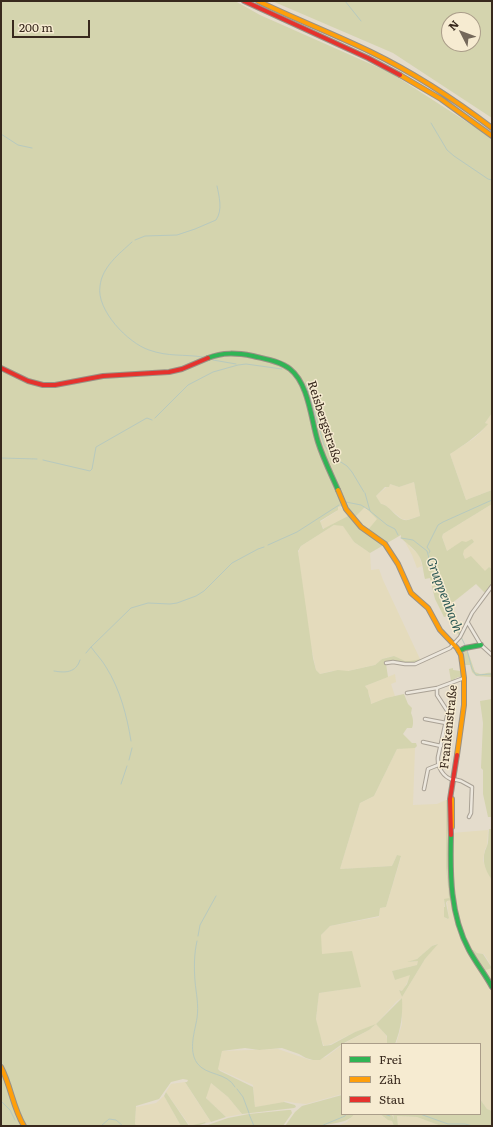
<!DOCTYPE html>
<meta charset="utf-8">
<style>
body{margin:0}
#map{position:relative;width:493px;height:1127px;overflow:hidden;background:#e4dccc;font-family:Literata,serif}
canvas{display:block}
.frame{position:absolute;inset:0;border:2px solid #38291d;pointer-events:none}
.legend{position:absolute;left:341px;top:1043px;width:140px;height:72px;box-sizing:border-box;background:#f6ebd1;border:1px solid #aa9d89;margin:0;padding:5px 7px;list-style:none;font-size:12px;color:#38291d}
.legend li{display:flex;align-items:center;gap:8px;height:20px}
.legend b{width:20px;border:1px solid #aa9d89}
.north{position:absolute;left:441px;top:12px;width:40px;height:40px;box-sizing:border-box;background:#f6ebd1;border:1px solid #aa9d89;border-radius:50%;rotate:312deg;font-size:11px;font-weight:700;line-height:16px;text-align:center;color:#38291d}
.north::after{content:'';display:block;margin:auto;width:14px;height:18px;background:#74685a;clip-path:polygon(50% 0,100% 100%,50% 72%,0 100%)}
.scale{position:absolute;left:12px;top:20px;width:78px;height:18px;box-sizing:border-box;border:2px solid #38291d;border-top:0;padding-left:5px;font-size:12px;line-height:14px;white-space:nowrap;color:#38291d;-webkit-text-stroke:3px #f6ebd1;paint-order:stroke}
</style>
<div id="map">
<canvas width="493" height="1127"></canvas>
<div class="frame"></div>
<ul class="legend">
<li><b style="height:5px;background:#30b455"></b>Frei</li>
<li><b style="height:5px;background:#ff9f0a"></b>Zäh</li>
<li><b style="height:5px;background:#e5322d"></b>Stau</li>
</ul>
<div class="north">N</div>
<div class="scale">200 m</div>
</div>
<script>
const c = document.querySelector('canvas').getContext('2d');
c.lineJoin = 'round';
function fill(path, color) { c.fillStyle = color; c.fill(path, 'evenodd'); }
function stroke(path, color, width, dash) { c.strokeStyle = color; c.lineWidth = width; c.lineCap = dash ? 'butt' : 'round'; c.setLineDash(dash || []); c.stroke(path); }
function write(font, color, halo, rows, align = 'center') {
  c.font = font + ' Literata,serif'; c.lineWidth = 3; c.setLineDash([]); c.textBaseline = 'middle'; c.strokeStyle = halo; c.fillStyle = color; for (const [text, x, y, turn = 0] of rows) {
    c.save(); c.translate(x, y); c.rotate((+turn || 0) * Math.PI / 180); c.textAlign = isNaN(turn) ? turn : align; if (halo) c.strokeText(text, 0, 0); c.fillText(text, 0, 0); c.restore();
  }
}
fill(new Path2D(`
 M492,413V490L466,500L450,454L473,439L481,432L487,424L485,423Z
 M414,482L420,516L407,520L402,519L385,505L381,504L376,496L390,484L399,487Z
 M492,504V569L489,567L485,572L465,559L463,554V550L474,542H462L447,551L442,537L443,534Z
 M340,506L346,513H348L350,515L324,529L320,522L337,511L338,507Z
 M365,507L378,519L367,531L353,519Z
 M334,525H343L354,542L370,553L371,570L379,569L383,580L420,659L418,661H405L393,656L382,659L375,665L348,671H332L320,674L316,670L309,637L298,553L301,546Z
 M405,542L409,544L410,547L419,555L422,566L417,568L412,555Z
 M395,674L396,682L391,684L395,696L386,698L371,704L370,696L368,694V690L365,686Z
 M406,748H415L413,805L437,804L446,800V868L449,898L444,900L445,918L448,919L449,918L447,902L449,900H453L451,833L488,830L487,846L485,849L483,860L486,869L492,880V986L483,971L492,967L484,954L477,953L473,950L468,952L492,991V1077L491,1078L492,1082V1111L487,1109L480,1099V1044H396L402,1024V998L397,1001L376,1024L386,1035L387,1039V1044H343L369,1030L375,1025L355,1032L331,1044L324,1046L319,1034L316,1019L319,993L360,987L321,954V935L330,926L379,917L380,908L386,907L401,857L397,855L392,866L340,869L360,803L374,796L397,749ZM437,944L425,959L402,997L399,990L403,991L404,989L411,974L395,980L392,971L417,965L418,961L409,962L417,959L432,946Z
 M342,1045V1094L306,1104L295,1103L285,1101L282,1103L255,1107L253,1085L218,1069V1066L222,1051L278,1049L310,1060H318L326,1057Z
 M185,1082L199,1104L211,1122L206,1123L205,1122L190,1126L166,1092L171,1084Z
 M211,1083L228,1097L242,1114L226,1117L208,1100L206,1097L209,1085Z
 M164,1096L181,1126H137L135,1124L136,1107L156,1103Z
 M354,1114H380L385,1118L392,1121L394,1126H338L347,1122Z
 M397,1116L417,1117L441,1126H398Z`), '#e4dbbc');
fill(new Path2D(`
 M1,1H235L260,15L391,73L484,133L492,140V413L485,423L488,424C476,437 464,445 450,454L466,500L492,490V504L443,534L442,537L447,551L462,541L466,542L472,539L474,542L464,550L463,554L465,559L471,556L485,571L489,567L492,569V585L486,594L476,584L451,604L455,613L452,615C453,622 455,629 460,634L459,636L452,624L450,615L444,617L435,599L430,578L425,579C423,572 423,562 419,556C416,550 405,542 401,538V535L370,553L354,542L343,526L334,525L301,546L298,551L313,658L316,670L320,674L338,670L348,671L375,665L382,659L394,656L405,661H410L427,658L420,663L386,664L388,677L365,686L368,690C368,695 371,698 371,704L386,698L404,694L408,704L412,708L411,713C413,717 414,724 412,728H407L403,734L412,743H416L417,746L415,748L397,749L374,796L360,803L340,869L392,866L397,855L401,856L386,907L380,908L379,916L330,926L321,935L322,954L352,951L361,987L319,993L316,1019L323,1046L331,1045L355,1032L376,1024L369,1030L342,1044L320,1060H313L306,1058L299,1054L282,1048L259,1050L245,1048L222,1051L218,1069L220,1071L253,1087L255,1107L284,1102L295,1105L296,1107L294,1108L242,1114L228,1097L211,1083L206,1098L226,1117L211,1122L185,1082H187L188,1080L183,1079L171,1082L159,1099L136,1106L135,1124L137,1126H27L17,1107L14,1108V1111L22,1126H1ZM414,482L420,516C416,517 412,519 408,520C397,522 391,505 381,504L376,496L385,487H389L390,484L399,487ZM341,506L347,514L348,513L350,515L323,529L320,521L338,510V507ZM365,507L377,519L367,531L353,519Z
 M272,1H492V118L393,53ZM449,20H473V44H449Z
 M467,649L475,672L480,674C485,674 486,672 492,673V677L476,676L472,672L470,665H465L461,652Z
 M453,668V670L461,671V677H458L451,681L449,669Z
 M492,699V817H488L483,794V770L481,768L483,723L480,701Z
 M446,800H450L452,900L447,901L446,903L449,918L448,919L444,917V907H445L444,899L449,898L446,868Z
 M489,829H492V880C484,869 481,858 487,846C489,842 488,834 489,829Z
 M438,944L425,959L402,997L399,990L402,991L407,984L410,975L395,980L392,971L417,965L418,961L407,962L417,959L432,946Z
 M474,950L477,953L483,954L492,968L483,971L470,951Z
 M402,998C403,1014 401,1029 395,1044H387V1036L376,1024Z
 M166,1092L189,1126L205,1122L206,1123L196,1126H181L164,1096Z
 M342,1095V1114H357H354C348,1127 301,1126 285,1126L295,1112L302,1106Z
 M480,1099L487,1109L492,1111V1126H441L417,1117L397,1116L398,1126H394L392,1121L388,1120L380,1114H392L394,1120L393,1114H480Z
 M288,1110H291L292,1113L283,1126H205L228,1118L249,1114Z`), '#d4d4ae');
stroke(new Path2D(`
 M345,1L361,21
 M431,123L447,150L454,156L488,179L492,180
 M1,134L18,145L32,148
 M135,240L145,236L177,235L195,229L216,220C223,210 219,196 217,186
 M132,242C119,254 102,267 100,286C96,310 128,343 149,350C169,357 183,354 203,357
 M213,360L236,364
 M306,383L324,445L333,457L347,466L352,472L364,492
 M155,418L188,385L213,372L238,365L246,364L282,369
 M1,458L37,459
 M43,460L90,471L92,469L96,447L145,419L147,418L152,420
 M365,493L370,511L387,525L395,529L398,535
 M346,502L361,505L369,510
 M401,538L413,540L427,551L430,562L439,576V584L442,596L450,613L452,622L460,634
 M268,545L297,532L339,505
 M429,553L430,551L427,547L438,525L443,522L492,500
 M461,637L466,647
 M467,650L472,669L476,675L492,674
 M86,653L91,647
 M54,671C65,673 76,673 80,660
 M131,741C127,716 120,689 106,667C102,660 96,654 91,647L131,608L148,603L170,604L177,603L196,596L204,591L232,563L258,549L264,547
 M129,760L132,748
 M121,784L127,766
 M198,936L200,925L216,896
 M197,941C194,954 194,968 195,981C196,993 199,1005 197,1018C195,1031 188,1050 197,1063C206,1076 227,1072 235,1087
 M237,1089L243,1097L249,1113
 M2,1102L10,1110L15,1120
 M249,1114L254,1126
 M384,1114L390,1116
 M420,1114L448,1124H465L473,1126
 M101,1126L109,1119L116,1120L123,1126
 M321,1126L345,1116L346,1114`), '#b7c9be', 1);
const street = new Path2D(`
 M468,623L481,645L492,655
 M386,663L393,662L405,664H415L450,648L460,637L472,613L492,586
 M437,688V695L448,712L438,757C437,767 443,777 453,780
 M407,693L437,688L464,678
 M425,719L446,723
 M423,742L441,746
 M453,779L461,781L472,787L471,813L469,817
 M424,789L428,769L438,765`);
const fast = new Path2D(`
 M208,358C223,352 237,353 253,356C265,359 280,361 290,369C309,384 311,420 318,442C323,458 331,474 338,490
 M459,651L465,648L481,645
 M451,835C450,874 450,915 469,950C476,963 485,974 492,987`);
const slow = new Path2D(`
 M258,1C295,19 334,34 371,52C414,73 454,99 492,128
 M400,75L441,99L492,136
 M338,490L346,509L361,527L385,544L398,564L411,593L428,608L440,630L457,648L461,655L464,678V705L457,755
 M452,799V827
 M1,1067C11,1086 13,1108 24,1126`);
const jam = new Path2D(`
 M244,1L368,58L400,75
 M1,368L28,381L43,385H55L103,376L169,372L182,369L208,358
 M451,835L450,799L457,755`);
stroke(street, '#a9a195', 4.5);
stroke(fast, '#999185', 6);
stroke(slow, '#999185', 6);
stroke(jam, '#999185', 6);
stroke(street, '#ece7dd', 2.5);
stroke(fast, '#30b455', 4);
stroke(slow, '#ff9f0a', 4);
stroke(jam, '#e5322d', 4);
write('12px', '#38291d', '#f6ebd1', [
 ["Reisbergstraße",324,422,72],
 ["Frankenstraße",449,727,-84]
]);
write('italic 13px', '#2c5854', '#f6ebd1', [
 ["Gruppenbach",444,595,69]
]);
</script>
